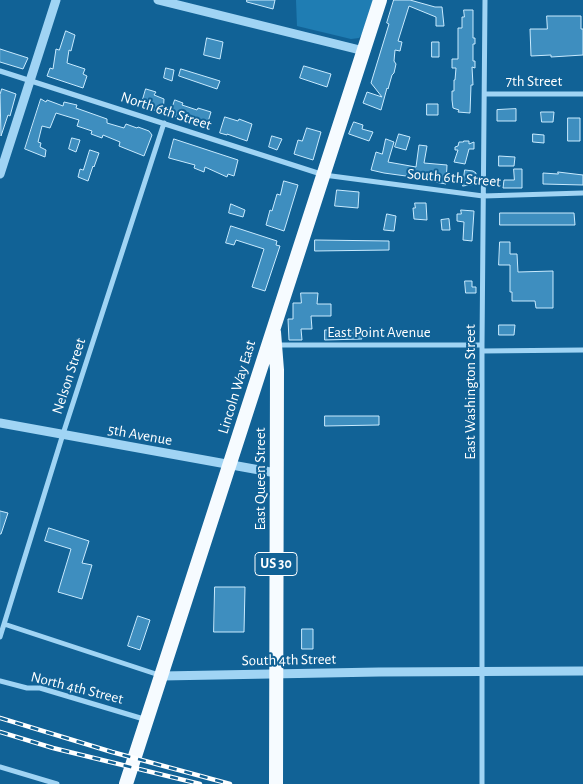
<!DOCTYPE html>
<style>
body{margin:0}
canvas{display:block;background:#116296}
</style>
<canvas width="583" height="784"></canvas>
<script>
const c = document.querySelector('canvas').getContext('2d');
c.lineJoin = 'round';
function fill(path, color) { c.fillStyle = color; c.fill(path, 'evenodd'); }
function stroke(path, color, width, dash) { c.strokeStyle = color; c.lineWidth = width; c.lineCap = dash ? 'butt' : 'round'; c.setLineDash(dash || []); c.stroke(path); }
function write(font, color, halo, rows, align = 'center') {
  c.font = font + ' "Alegreya Sans",sans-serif'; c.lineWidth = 4; c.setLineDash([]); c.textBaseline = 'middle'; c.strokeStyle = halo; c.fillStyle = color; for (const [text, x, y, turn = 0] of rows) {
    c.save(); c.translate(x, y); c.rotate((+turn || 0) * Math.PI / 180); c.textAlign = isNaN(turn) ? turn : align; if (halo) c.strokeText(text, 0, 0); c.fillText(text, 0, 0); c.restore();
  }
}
fill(new Path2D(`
 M296,0H373L362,34L359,38L351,39L297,26Z`), '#1f7db3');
const building = new Path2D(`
 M247,0H275L273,9L247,2Z
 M394,0H410L435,7H442L444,26H436V17L409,6L398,41L402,42L400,51L395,50L394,61L396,64L394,73L392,75L388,89L387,88L381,110L363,103L367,92L382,97L371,83L389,24L387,23Z
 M464,10H473V38H475V44H473V61H475V68L472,67L473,85H471L470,113L458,112L459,110L453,108L452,100V91H454V80H455L456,68H452V59H458V28H462V17H464Z
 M547,16H581V29H583V55L551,57V55L531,56L530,29H547Z
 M66,31L75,35L71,51L69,50L67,63L85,69L83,74L87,76L83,88L47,76L50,68L53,69L56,49L59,50Z
 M207,38L223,42L220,59L204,55Z
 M432,42H439V57H432Z
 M0,49L28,58L23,69L0,62Z
 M304,66L331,74L327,87L300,78Z
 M166,68L174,70L172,81L164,78Z
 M181,69L220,81L217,89L179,76Z
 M2,89L16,94L10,116L8,115L1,136L0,95Z
 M146,89L156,92L154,95L164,99L163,113L141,106Z
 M41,99L46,102L47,100L63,106L64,102L77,105L76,108L107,119V123L124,128L126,124L137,128L138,127L149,131L152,135L144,156L119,146L120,142L103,135L102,138L91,134L92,131L77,126L79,120L56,113L50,128L42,126L38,142L41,143L40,147L46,150L45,157L25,149Z
 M175,100L183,103L182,105L197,110L198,108L211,112L207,125L192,120V122L170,115Z
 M427,104H438V115H427Z
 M516,109V121H497V110Z
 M541,112H554L553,122H542Z
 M225,117L238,121L239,119L252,124L247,141L227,134V135L220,133Z
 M568,118H580V141H568Z
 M354,122L363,125L362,129L373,132L369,141L349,134Z
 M307,128L321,132L313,160L294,154L298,140L302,141Z
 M399,134L410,137L406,150L395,147Z
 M533,134L544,135V143L533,142Z
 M272,136L282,139L277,150L269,147Z
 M72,138L80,140L76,152L69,149Z
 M174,139L238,160L234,176L228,174L227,177L205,167L204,172L194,168L195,165L169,158Z
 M386,139L394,142L388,162L416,167L419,145L427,146L424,163L447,165L446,184L435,182V180L384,173L371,170L376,152L382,154Z
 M464,141H469V144L474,142V149H469L465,164L454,162L458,150H455V147L458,146L459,142H463Z
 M90,150L99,153L94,167L93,166L88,181L78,177L80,169L83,170Z
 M499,156L515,157L514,166H499Z
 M514,169H522V188H503L504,180H514Z
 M465,170L473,171L476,173L475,184L463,186Z
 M558,172L583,175V185L543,184V173L558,174Z
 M284,181L298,185L284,231L266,225L270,210L272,211L277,194L280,195Z
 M337,190L359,192L358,208L335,206Z
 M415,203H426L427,220L414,219L413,208H415Z
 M231,204L245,210L243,217L229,213Z
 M461,210L474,211L472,241L463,240L464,222L457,221V214H461Z
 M500,213H574L575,225H500Z
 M387,214L396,216L394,231L384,230Z
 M449,219L450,230H442L441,220Z
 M231,226L277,241L276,245L280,246L265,291L252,287L264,249L236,240L234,245L226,243Z
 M315,240L389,241V250L315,251Z
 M500,242H510V254H517L518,272L553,271V308H536L535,301H512V292H510V265H499Z
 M465,281H472V287H476V293H466Z
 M301,293H318L317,304H331V316H311L312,329H301L302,340H289L288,319H293V303H301Z
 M499,325H515L514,335H499Z
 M325,330H362V339L325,340Z
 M325,416H379V425L325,426Z
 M0,511L8,513L1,534H0Z
 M49,528L89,541L82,563L92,565L82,599L58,592L71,549L45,541Z
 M215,587H245L244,632H214Z
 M138,616L150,620L140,650L128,646Z
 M302,629H313V649H302Z`);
fill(building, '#3e8ebf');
stroke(building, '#c8eafe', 1);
stroke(new Path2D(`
 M0,71L324,175L483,196L583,193
 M485,94H583
 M275,345H482
 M482,351L583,350
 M4,624L159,675
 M0,637L63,434L164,123
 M0,681L27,688H40L147,720
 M0,767L57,784
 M482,784V345L485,0`), '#a0d4f4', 5);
stroke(new Path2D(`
 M158,0L364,51
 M0,174L56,0
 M0,423L276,473
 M162,676L379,672L583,671`), '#a0d4f4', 9);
stroke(new Path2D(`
 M274,332L277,370L276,784
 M126,784L380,0`), '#f6fbff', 14);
const rail = new Path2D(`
 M0,718L112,752L230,784
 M0,732L53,748L200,784`);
stroke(rail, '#fff', 4.5);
stroke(rail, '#116296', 2.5, [8]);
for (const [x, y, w] of [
 [276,564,42]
]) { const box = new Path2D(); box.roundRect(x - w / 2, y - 11.5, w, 23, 4); c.fillStyle = '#116296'; c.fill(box); stroke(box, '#fff', 1); }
write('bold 14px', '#fff', null, [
 ["US 30",276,564]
]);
write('15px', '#fff', '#116296', [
 ["7th Street",534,81],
 ["North 6th Street",166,111,18],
 ["South 6th Street",454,178,5],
 ["East Point Avenue",379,332],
 ["Nelson Street",69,376,-72],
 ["Lincoln Way East",237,387,-73],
 ["East Washington Street",470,392,-90],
 ["5th Avenue",140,435,10],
 ["East Queen Street",260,479,-90],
 ["South 4th Street",289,660,-1],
 ["North 4th Street",77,688,14]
]);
</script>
